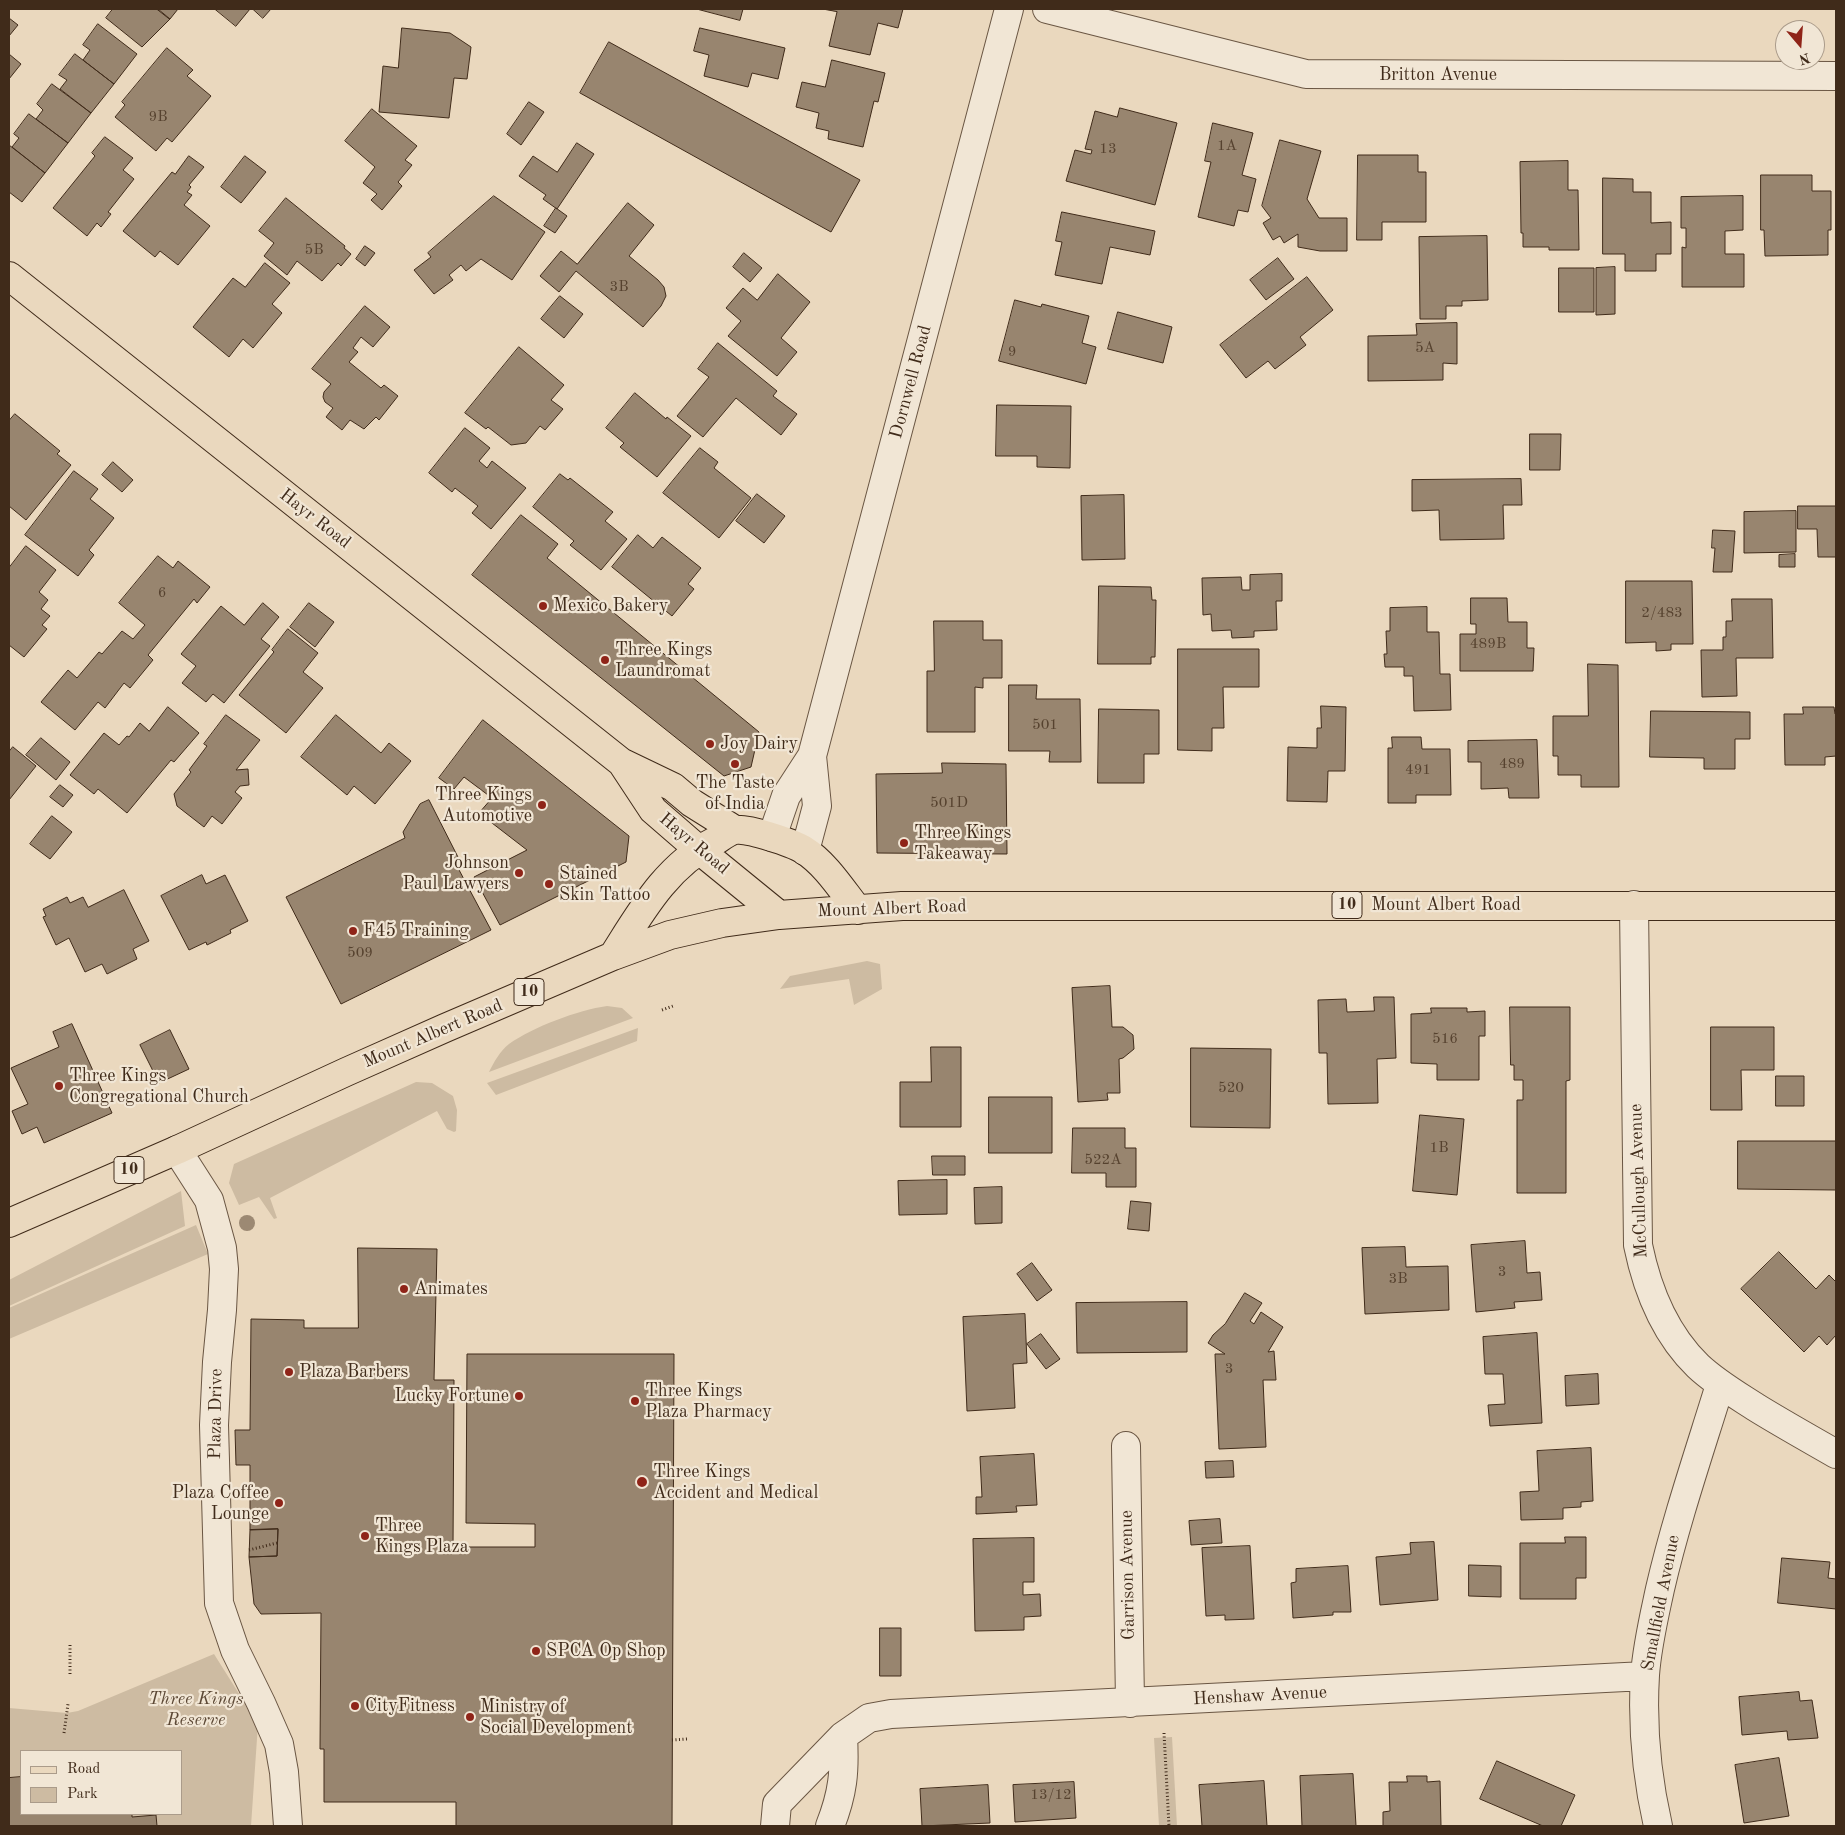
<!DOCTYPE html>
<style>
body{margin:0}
#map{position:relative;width:1845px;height:1835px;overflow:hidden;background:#ead8be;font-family:"Old Standard TT",serif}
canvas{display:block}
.frame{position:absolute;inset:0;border:10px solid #402b1a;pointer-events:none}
.legend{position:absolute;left:20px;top:1750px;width:162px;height:65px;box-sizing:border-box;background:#f1e6d5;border:1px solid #aa9b8a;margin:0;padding:6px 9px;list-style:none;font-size:15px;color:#402b1a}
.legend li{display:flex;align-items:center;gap:10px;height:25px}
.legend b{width:25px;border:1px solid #aa9b8a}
.north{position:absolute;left:1775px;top:20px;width:50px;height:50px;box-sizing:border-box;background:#f1e6d5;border:1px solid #aa9b8a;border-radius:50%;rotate:162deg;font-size:14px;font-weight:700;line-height:20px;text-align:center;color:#402b1a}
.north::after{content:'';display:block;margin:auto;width:18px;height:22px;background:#8f2418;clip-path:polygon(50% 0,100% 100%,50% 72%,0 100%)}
</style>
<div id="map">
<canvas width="1845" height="1835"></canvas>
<div class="frame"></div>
<ul class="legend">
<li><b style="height:6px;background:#ead8be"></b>Road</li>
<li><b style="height:14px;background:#cdbba2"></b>Park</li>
</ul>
<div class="north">N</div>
</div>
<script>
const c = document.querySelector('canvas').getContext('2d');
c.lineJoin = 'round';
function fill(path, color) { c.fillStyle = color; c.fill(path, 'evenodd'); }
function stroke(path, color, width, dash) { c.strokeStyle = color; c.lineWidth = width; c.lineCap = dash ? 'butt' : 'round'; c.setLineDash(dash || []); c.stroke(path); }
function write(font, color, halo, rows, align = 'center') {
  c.font = font + ' "Old Standard TT",serif'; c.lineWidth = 4.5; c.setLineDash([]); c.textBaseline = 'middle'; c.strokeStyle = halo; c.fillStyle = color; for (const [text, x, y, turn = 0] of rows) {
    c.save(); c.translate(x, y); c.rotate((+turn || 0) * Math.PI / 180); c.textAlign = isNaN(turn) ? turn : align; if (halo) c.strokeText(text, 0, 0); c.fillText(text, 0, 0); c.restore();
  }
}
fill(new Path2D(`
 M867,961L880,964L882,989L854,1005L849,979L780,989L790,976Z
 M607,1006L622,1008L633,1018L489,1072C494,1062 500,1051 509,1044C533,1027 578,1010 607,1006Z
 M638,1028L637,1041L496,1095L487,1083Z
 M416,1082L432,1083L453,1096L457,1110L456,1131L454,1132L447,1129L437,1111L270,1198L277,1218L274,1219L259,1197L239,1205L229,1183L234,1164Z
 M181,1191L185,1226L9,1306V1280Z
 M196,1225L208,1254L9,1339V1308Z
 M214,1654L258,1724L251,1826H9V1708L67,1713L78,1711ZM21,1751H181V1814H21Z
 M1172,1737L1177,1826H1159L1154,1738Z`), '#cdbba2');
const building = new Path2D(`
 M113,9H158L170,19L142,47L106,18Z
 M157,9H178L170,19Z
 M215,9H250L236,26Z
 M253,9H271L263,18Z
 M697,9H743L740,20Z
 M823,9H903L898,28L878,23L870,55L829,46L837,12Z
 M9,18L18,25L9,36Z
 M98,24L137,54L114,84L83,60L90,50L83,45Z
 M402,28L450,33L471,47L467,79L454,78L449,118L379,112L383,66L398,68Z
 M700,28L785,48L778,79L752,73L748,87L704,76L709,55L694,51Z
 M609,42L860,180L831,232L580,93Z
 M167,48L193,70L187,76L211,96L172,142L167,138L156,151L115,117L125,105L122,102Z
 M9,54L21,64L9,79Z
 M75,54L114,84L91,113L60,89L67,80L59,75Z
 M832,60L885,73L878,102L874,101L863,147L828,139L829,131L816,128L819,113L796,107L802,82L825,87Z
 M52,84L91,113L68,143L36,119L43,110L37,104Z
 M529,102L544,112L521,145L507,134Z
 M1120,108L1177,123L1155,205L1066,181L1075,150L1091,154L1092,150L1085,149L1095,111L1117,117Z
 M372,109L417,146L405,160L412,165L398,182L402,186L382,210L371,200L377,194L363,183L375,167L345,141Z
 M29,114L68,143L45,173L12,147L19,138L14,134Z
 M1213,123L1253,133L1242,175L1256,179L1248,212L1238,210L1234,226L1198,217L1211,162L1205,161Z
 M105,137L133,158L123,170L134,179L108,212L111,214L101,227L97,223L87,236L53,208L95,156L92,153Z
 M1280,140L1321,151L1307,199L1319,218H1347V251H1320L1298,247V234L1284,243L1280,236L1273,240L1263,223L1271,218L1262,206Z
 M577,143L594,154L557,209L543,199L546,195L519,176L533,156L557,172Z
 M9,145L45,173L22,202L9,192Z
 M1358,155H1418V172H1426V222H1382V240H1357Z
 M189,156L204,167L189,185L191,187L187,192L192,195L184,205L210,226L178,265L160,251L155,257L123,231L172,172L175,174Z
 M245,156L266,172L241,203L221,187Z
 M1568,161V190H1578L1579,250H1549V247H1523V233H1521L1520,162Z
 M1761,175H1812V191H1831V230H1828V255L1765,256L1764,230H1761Z
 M1603,178L1633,179V192H1651V223L1671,222V254H1656V271H1625V254H1603Z
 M494,196L545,232L512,280L481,259L466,271L461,265L449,275L453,280L434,294L414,270L431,257L428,253Z
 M1743,196V230L1725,231V254H1744V287H1682V247L1686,248V228H1681V197Z
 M286,198L345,246L344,248L351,254L341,266L338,263L322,281L297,261L287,275L264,256L274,243L259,231Z
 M628,203L654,225L629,256L658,280L664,287L666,296L661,306L643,327L576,271L559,292L540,276L561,251L577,264Z
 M556,208L567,216L555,233L544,226Z
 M1062,212L1155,231L1150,255L1110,247L1102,284L1055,275L1062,242L1056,241Z
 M1487,236L1488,300L1462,301V306H1446V319H1420L1419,237Z
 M365,246L375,253L365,266L356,259Z
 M744,253L762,268L750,282L733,267Z
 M1278,258L1294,279L1266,300L1250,280Z
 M265,263L290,283L272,304L282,313L253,348L243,339L229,357L193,327L233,278L245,287Z
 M1615,267V314L1596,315V268Z
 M1559,268H1594V312H1559Z
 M778,274L810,302L781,338L797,352L777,376L728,336L741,321L726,308L743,288L757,300Z
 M1307,277L1333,310L1300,337L1306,345L1275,369L1268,361L1246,378L1220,345Z
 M560,296L583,314L564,338L541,319Z
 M1015,300L1041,307L1042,304L1089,316L1082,343L1096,347L1086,384L999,361Z
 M365,306L390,327L373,347L361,337L353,348L358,352L349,362L381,388L384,385L398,396L379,420L376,417L364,429L350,420L342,430L326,417L333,408L325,402L323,397L324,392L331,384L312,369Z
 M1118,312L1172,327L1163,363L1108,349Z
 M1457,323V364L1443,363V380L1368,381V336L1417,335L1416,324Z
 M718,343L777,391L773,396L797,414L781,435L736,398L703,437L677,416L709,377L698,369Z
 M519,347L564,385L551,400L563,409L545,430L540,426L526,443L511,445L488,427L486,429L465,413Z
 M635,393L666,419L667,417L691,436L657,477L620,447L624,443L606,428Z
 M997,405L1071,406L1070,468L1037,467V456H996Z
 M15,414L60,451L57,454L71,465L26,520L9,506V421Z
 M465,428L490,448L479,461L487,468L492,461L526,488L491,529L472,513L478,506L455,488L452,492L429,473Z
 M1530,434H1561L1560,470H1530Z
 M700,448L718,462L714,468L751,498L719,538L663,493Z
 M113,462L133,480L122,492L102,475Z
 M74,471L98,489L90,499L114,518L89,550L94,555L78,576L25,535Z
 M560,474L568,480L570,478L613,512L605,521L627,539L601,570L570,545L574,541L533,507Z
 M1521,479L1522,505H1503L1504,539L1440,540L1439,510L1412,511V480Z
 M757,494L785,516L764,543L736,521Z
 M1124,495L1125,559L1082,560L1081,496Z
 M1798,506H1836V557H1818L1817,529H1798Z
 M1796,511V552L1744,553V512Z
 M521,515L558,544L547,558L759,732L751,767L724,776L472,575Z
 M1713,530L1735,531L1732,572H1713L1715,548H1712Z
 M638,535L653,548L662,537L701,568L688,584L694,589L672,616L612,567Z
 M26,546L56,570L39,592L48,600L41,609L50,616L42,625L47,629L24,657L9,645V568Z
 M1795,554V567H1779V555Z
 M158,556L173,568L178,561L210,587L197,603L194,599L148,655L153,660L130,688L124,683L105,708L98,702L75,730L41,702L68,670L77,678L99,652L102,654L122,631L133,639L145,625L119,603Z
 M1282,574V601H1276L1277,630L1254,631V637L1232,638L1231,630L1212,631L1211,614L1203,615L1202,578L1241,577L1242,590H1250V575Z
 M1626,581H1692L1693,644H1671V650L1656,651V642L1626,643Z
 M1099,586L1151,587L1152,600H1156L1155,657H1151V664H1098Z
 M1471,598H1507L1508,622H1527V648H1534L1533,671H1460V634H1476V624H1471Z
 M1732,599H1772L1773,658H1736L1737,696L1702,697L1701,650H1723V637H1726V621H1732Z
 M263,603L279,617L261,639L270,646L224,703L213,694L206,702L182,683L196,666L181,654L221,606L244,625Z
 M309,603L334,622L315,647L290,627Z
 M1427,607V632H1439L1440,674H1450L1451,710L1414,711L1413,676H1404V667H1385L1384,654H1387L1386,631H1390V608Z
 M934,621H983V640H1002V678H983V688L975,687V732H927V671H934Z
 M288,629L318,653L303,672L323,688L286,733L239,695L274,652L272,650Z
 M1178,649H1259V687H1223L1224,728H1212V751L1178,750Z
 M1588,664L1618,665L1619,787H1581V775H1558V756H1553V716H1588Z
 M1009,685H1037L1036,699H1080L1081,762H1049L1050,751H1009Z
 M1321,706L1346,707L1345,771H1328L1327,802L1287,801L1288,747L1317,748V728H1321Z
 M168,707L199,733L174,762L171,760L127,813L98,789L94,794L70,775L104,733L119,745L127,736L129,737L140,723L149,731Z
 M1803,707H1834L1835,714H1836V756L1825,757V765H1785L1784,714H1803Z
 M1099,709L1159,710V754H1144V783H1098Z
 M1651,711L1750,712V739H1735V769H1704V758L1650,757Z
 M226,715L260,740L236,770L248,769L249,785L240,786L235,792L242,798L222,824L212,816L204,827L177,806L174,794L191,772L189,770L207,746L204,744Z
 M336,715L381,753L389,743L411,761L375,804L354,786L347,795L301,757Z
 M483,720L629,836L626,862L500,925L474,877L527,850L479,813L492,798L464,777L454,789L439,778Z
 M1392,737H1421L1422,749H1450L1451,795H1416V803H1388V748H1392Z
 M41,738L70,762L56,780L26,755Z
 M1537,740L1539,798H1509L1508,788L1481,789V762H1468V741Z
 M13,747L36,766L9,800V752Z
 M942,763L1006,764L1007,854L877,853L876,774L942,773Z
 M60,785L73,795L63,807L50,797Z
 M429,800L462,865L458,868L491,930L341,1004L286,897L405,838L403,832L420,804Z
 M52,816L72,832L50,859L30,844Z
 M202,875L206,884L225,875L248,921L230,930L231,933L207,945L206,942L189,950L161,896Z
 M124,890L149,941L133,949L137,959L107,974L102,964L85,972L69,938L56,945L43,917L46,916L43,909L67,897L70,903L83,897L88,907Z
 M1110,986L1112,1027H1123L1133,1035L1134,1049L1123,1058L1119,1059L1120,1093H1107L1108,1100L1078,1102L1072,988Z
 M1374,997H1394L1396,1058L1377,1059L1378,1103L1328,1104L1327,1053H1319L1318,1000L1346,999L1347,1012L1374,1011Z
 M1510,1007H1570V1080L1566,1081V1193H1517V1100H1523V1080H1514V1065H1511Z
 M1431,1008H1467V1012L1485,1011V1036H1479V1080H1437V1064L1411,1063V1014L1431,1013Z
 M72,1024L112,1113L44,1143L37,1127L22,1134L12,1111L28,1104L11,1068L59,1047L53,1032Z
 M1711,1027H1774V1070H1741L1742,1110H1711Z
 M170,1030L189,1069L159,1083L140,1045Z
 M931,1047H961V1127H900V1082H931Z
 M1191,1048L1271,1049L1270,1128L1191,1127Z
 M1776,1076H1804V1106H1776Z
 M989,1097H1052V1153H989Z
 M1420,1115L1464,1119L1457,1195L1413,1191Z
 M1073,1128H1125V1148H1136V1187H1106V1173H1072Z
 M1738,1141H1836V1190L1738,1189Z
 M932,1156H965V1175H933Z
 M947,1180V1214L899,1215L898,1181Z
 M1002,1187V1223L975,1224L974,1188Z
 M1131,1201L1151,1203L1149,1231L1128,1229Z
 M1525,1241L1527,1273L1540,1272L1542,1300L1514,1302L1515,1308L1476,1312L1471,1245Z
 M1405,1247L1406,1267L1448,1266L1449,1310L1365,1314L1362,1248Z
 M358,1248L437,1249L434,1380H454L453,1547H535V1524L466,1523L467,1354H674L672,1826H456V1802H324V1749H320L321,1613L261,1614L254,1604L249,1557L277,1556L278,1529L250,1530V1465H236L235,1430H250L251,1319L304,1320V1328H358Z
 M1779,1252L1816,1289L1829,1275L1836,1282V1335L1827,1345L1819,1336L1804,1352L1741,1289Z
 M1032,1263L1052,1290L1037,1301L1017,1274Z
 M1245,1293L1262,1303L1250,1321L1254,1324L1261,1312L1283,1327L1268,1352L1274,1351L1276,1380H1263L1266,1447L1219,1449L1215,1354H1225L1208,1343L1213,1335L1225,1324Z
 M1187,1302V1352L1077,1353L1076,1303Z
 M1025,1314L1027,1363L1013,1364L1015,1408L967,1411L963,1317Z
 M1537,1333L1542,1423L1490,1426L1488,1405L1505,1404L1503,1374H1485L1483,1337Z
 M1041,1334L1060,1359L1046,1369L1027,1344Z
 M1598,1374L1599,1404L1566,1406L1565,1376Z
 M1591,1448L1593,1501L1581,1502V1507L1563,1508V1519L1521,1520L1520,1492L1539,1491L1537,1451Z
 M1034,1454L1037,1505L1016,1506L1017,1512L976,1514V1497H982L980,1457Z
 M1233,1461L1234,1477L1206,1478L1205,1462Z
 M1220,1519L1222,1543L1191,1545L1189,1521Z
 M278,1529L277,1556L249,1557L250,1530Z
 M1565,1537H1586V1578H1576V1599H1520V1543H1565Z
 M1034,1538V1582H1023V1595L1040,1594L1041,1616L1024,1617V1630L975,1631L973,1539Z
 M1434,1542L1438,1600L1380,1605L1376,1557L1411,1554L1410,1543Z
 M1250,1546L1254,1619L1225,1620V1615L1206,1616L1202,1548Z
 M1782,1558L1830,1562L1828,1578L1836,1579V1609L1778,1603Z
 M1469,1565L1501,1566V1597L1469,1596Z
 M1348,1566L1351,1612H1333V1615L1293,1618L1291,1583L1296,1582V1569Z
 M880,1628H901V1676H880Z
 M1799,1692L1800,1701L1812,1700L1818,1738L1788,1740L1787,1731L1742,1735L1739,1697Z
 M1779,1758L1789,1816L1744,1823L1735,1765Z
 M1497,1761L1575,1795L1561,1826H1543L1480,1799Z
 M1353,1774L1356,1826H1302L1300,1776Z
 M1407,1776H1427V1782L1440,1781L1441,1826H1383V1812L1390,1811L1389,1782H1407Z
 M21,1777V1814H132V1817L156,1815L157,1826H9V1778Z
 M1264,1781L1267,1826H1202L1199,1785Z
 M1074,1782L1076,1818L1015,1822L1013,1785Z
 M988,1785L990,1823L922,1826L920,1789Z`);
fill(building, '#98856f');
stroke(building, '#402b1a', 1);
const minor = new Path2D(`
 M1047,9L1306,74L1836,76
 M772,837L786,796L812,756L1009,9
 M805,851L817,806L812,756
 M1634,905L1638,1245C1647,1289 1665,1334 1698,1366C1716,1383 1737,1395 1757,1408C1783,1424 1810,1439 1836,1454
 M177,1150L209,1200L222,1248L224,1269L222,1310L217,1362L214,1425L219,1603L235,1650L261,1703L279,1744L284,1772L288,1826
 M1126,1446L1130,1703
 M775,1826L777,1804L843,1736L869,1718L891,1714L1645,1676
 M830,1826C843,1793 845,1772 843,1736
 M1658,1826C1647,1778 1642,1725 1645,1675C1647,1646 1654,1617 1660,1589C1676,1520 1699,1453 1720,1385`);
const major = new Path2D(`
 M9,276L621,762L673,787L692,803L735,830
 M622,763L653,810L698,849L779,915
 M613,956C641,912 666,866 715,841C720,838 729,831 735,830C748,828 793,843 804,850C826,864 842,890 858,910
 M9,1223L177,1150L346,1072L445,1028L613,956L670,935L722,923L779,915L902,906H1836`);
stroke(minor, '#6a5643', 30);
stroke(major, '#402b1a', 30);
stroke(new Path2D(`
 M662,1010L673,1006
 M249,1550L277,1543
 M70,1645V1674
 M64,1733L68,1704
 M1164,1733L1169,1826
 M672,1740L687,1739`), '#402b1a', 3, [1, 2.5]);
stroke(minor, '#f1e6d5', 28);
stroke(major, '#ead8be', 28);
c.fillStyle = '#9c8973';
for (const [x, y] of [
 [247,1223]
]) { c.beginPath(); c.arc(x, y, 8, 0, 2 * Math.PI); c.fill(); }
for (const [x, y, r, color] of [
 [543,606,5,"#8f2418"],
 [605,660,5,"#8f2418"],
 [710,744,5,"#8f2418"],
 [735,764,5,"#8f2418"],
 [542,805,5,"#8f2418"],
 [904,843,5,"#8f2418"],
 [519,873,5,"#8f2418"],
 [549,884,5,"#8f2418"],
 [353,931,5,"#8f2418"],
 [59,1086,5,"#8f2418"],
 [404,1289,5,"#8f2418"],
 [289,1372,5,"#8f2418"],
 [519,1396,5,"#8f2418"],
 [635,1401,5,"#8f2418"],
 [642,1482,6,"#8f2418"],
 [279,1503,5,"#8f2418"],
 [365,1536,5,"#8f2418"],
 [536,1651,5,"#8f2418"],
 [355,1706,5,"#8f2418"],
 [470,1717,5,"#8f2418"]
]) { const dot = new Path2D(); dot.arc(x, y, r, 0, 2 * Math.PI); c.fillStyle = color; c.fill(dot); stroke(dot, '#f1e6d5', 2); }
write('15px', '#56422f', null, [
 ["9B",158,117],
 ["1A",1227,146],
 ["13",1108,149],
 ["5B",314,250],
 ["3B",619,287],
 ["5A",1425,348],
 ["9",1012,352],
 ["6",162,593],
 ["2/483",1662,613],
 ["489B",1488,644],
 ["501",1045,725],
 ["489",1512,764],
 ["491",1418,770],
 ["501D",949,803],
 ["509",360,953],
 ["516",1445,1039],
 ["520",1231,1088],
 ["1B",1439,1148],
 ["522A",1103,1160],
 ["3",1502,1272],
 ["3B",1398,1279],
 ["3",1229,1369],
 ["13/12",1051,1795]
]);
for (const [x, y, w] of [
 [1347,905,30],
 [529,992,30],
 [129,1170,30]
]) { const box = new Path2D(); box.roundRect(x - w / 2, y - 13.5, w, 27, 4); c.fillStyle = '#f1e6d5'; c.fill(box); stroke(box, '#402b1a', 1); }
write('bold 16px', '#402b1a', null, [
 ["10",1347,905],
 ["10",529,992],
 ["10",129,1170]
]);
write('18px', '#402b1a', '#f1e6d5', [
 ["Britton Avenue",1438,75],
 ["Dornwell Road",911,382,-75],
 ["Hayr Road",315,519,38],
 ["Hayr Road",694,844,40],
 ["Mount Albert Road",1446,905],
 ["Mount Albert Road",892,909,-2],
 ["Mount Albert Road",433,1034,-23],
 ["McCullough Avenue",1639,1181,-92],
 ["Plaza Drive",216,1414,-89],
 ["Garrison Avenue",1128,1575,-91],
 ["Smallfield Avenue",1661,1603,-79],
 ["Henshaw Avenue",1260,1696,-3]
]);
write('18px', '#402b1a', '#f1e6d5', [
 ["Mexico Bakery",553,606],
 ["Three Kings",615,650],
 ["Laundromat",615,671],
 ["Joy Dairy",720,744],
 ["The Taste",735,783,"center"],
 ["of India",735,804,"center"],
 ["Three Kings",532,795,"right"],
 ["Automotive",532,816,"right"],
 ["Three Kings",914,833],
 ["Takeaway",914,854],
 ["Johnson",509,863,"right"],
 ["Paul Lawyers",509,884,"right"],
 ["Stained",559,874],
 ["Skin Tattoo",559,895],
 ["F45 Training",363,931],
 ["Three Kings",69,1076],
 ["Congregational Church",69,1097],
 ["Animates",414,1289],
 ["Plaza Barbers",299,1372],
 ["Three Kings",645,1391],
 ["Plaza Pharmacy",645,1412],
 ["Lucky Fortune",509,1396,"right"],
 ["Three Kings",653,1472],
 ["Accident and Medical",653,1493],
 ["Plaza Coffee",269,1493,"right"],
 ["Lounge",269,1514,"right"],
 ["Three",375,1526],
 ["Kings Plaza",375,1547],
 ["SPCA Op Shop",546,1651],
 ["CityFitness",365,1706],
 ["Ministry of",480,1707],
 ["Social Development",480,1728]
], 'left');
write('italic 18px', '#5c4835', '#f1e6d5', [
 ["Three Kings",196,1699],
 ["Reserve",196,1720]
]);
</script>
